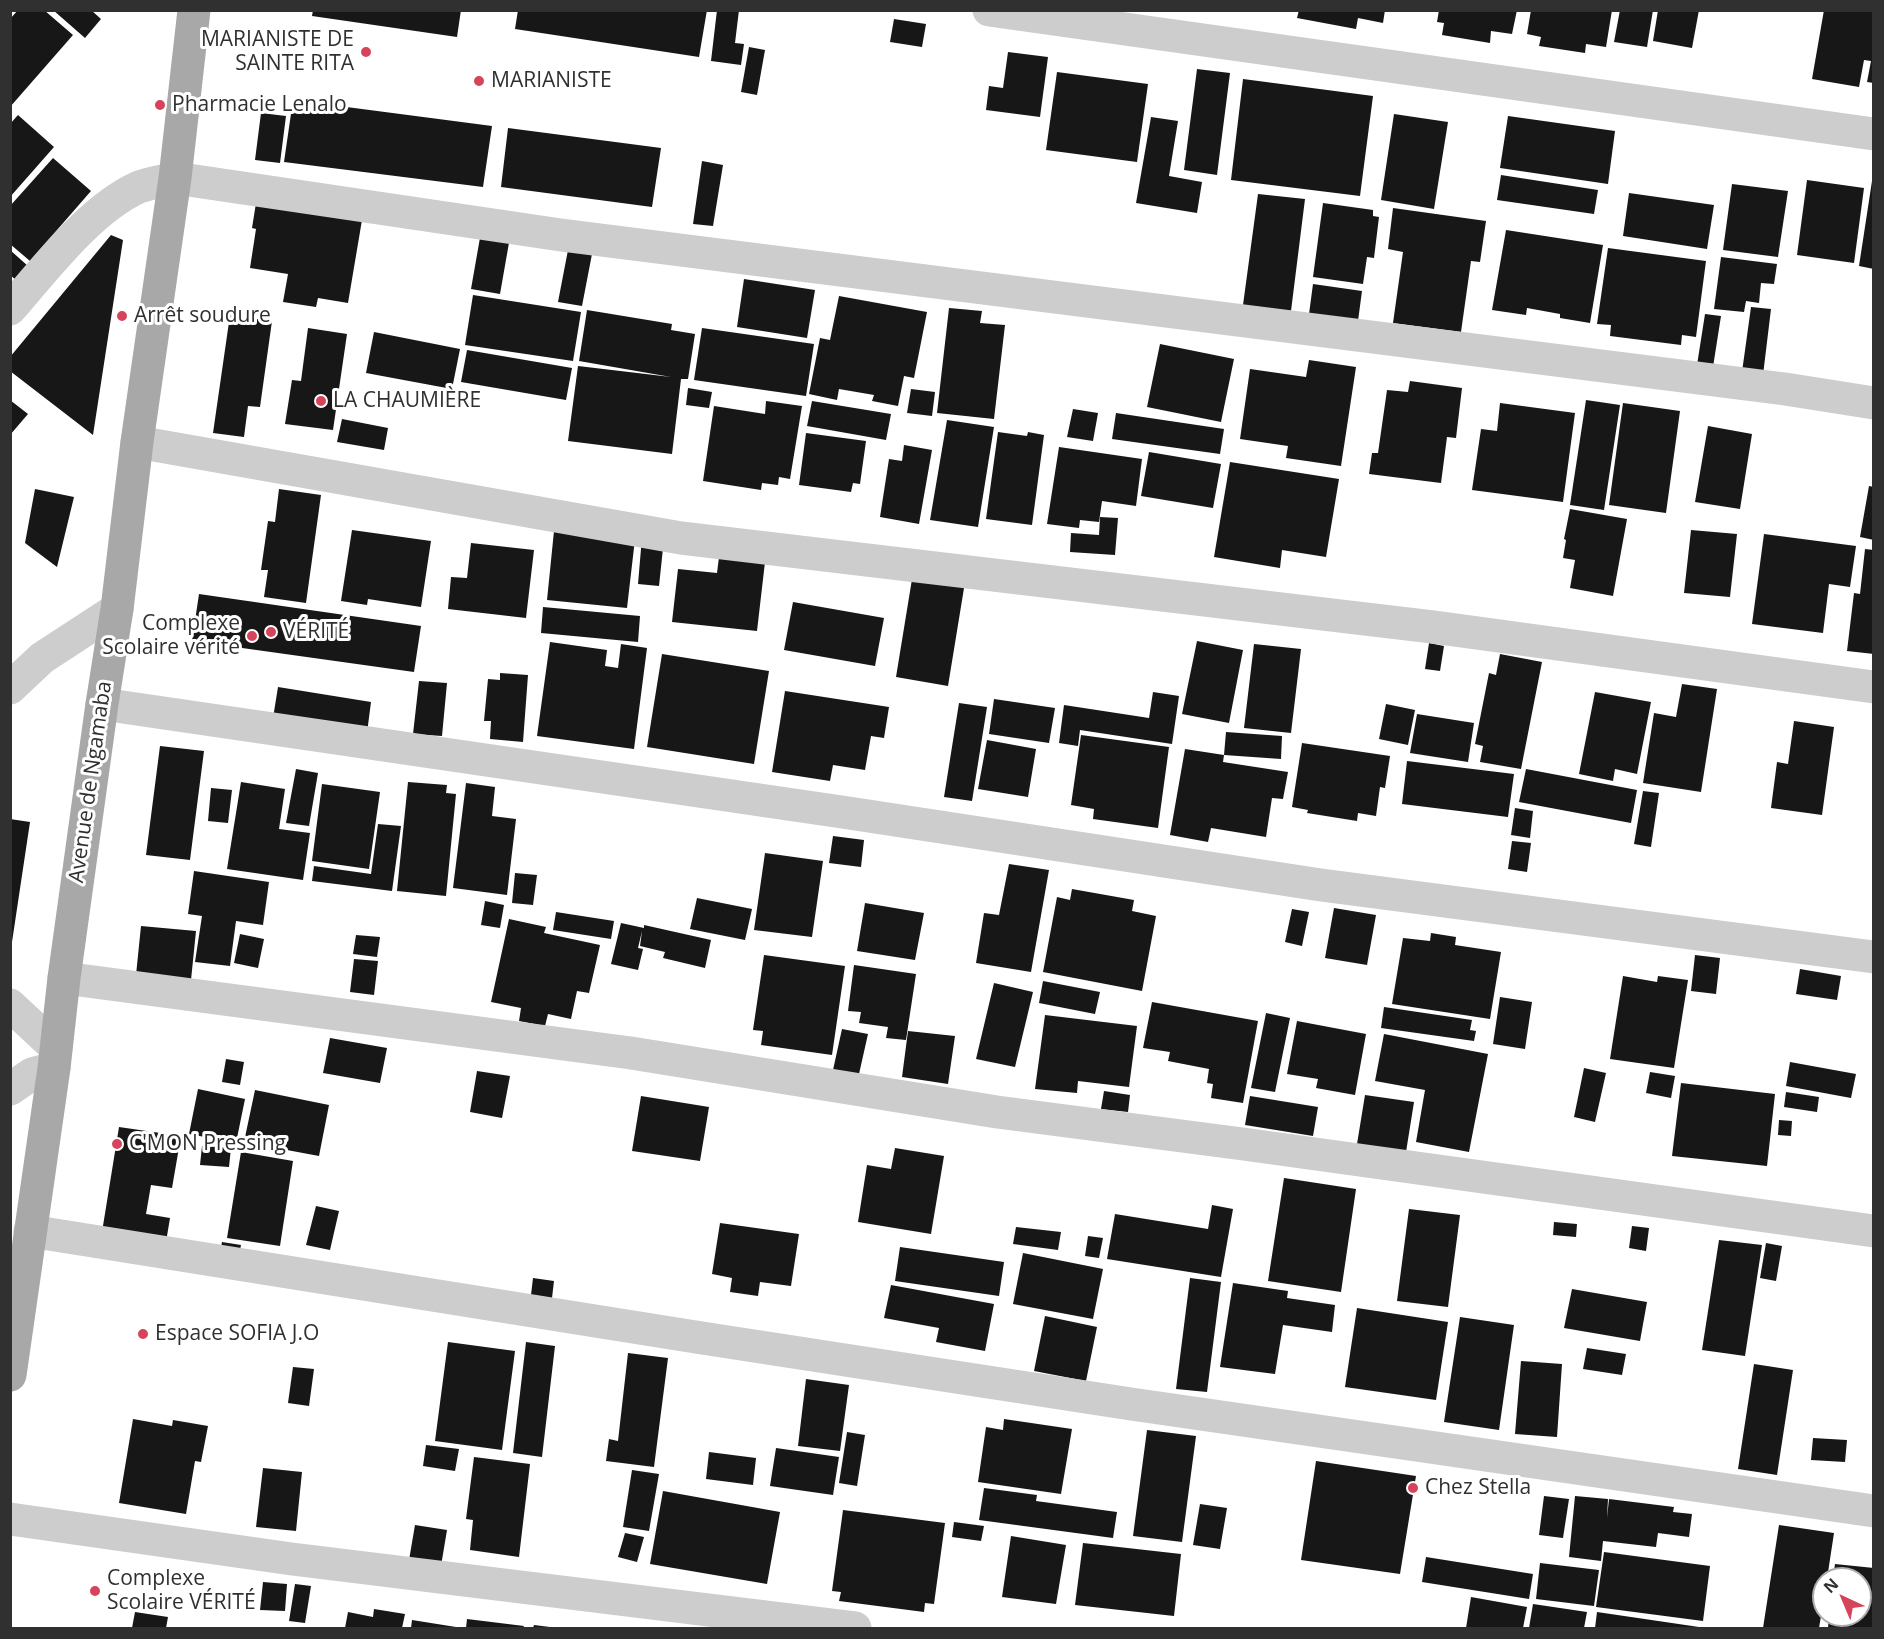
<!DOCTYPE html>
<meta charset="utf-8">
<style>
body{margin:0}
#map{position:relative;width:1884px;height:1639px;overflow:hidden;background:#fff;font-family:"Open Sans",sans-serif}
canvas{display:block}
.frame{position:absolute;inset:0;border:12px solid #303030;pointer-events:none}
.north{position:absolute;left:1812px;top:1567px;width:60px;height:60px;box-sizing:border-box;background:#fff;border:2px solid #acacac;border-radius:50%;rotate:316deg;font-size:16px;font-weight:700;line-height:24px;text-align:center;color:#303030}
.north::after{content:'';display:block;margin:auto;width:21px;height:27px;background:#d5445a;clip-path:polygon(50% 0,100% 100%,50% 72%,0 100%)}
</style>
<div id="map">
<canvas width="1884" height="1639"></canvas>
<div class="frame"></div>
<div class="north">N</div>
</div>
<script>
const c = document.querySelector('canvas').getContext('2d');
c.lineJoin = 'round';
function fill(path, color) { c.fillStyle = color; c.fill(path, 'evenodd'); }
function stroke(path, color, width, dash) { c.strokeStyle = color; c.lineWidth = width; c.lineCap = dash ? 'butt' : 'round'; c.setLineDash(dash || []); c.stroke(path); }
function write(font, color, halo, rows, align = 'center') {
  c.font = font + ' "Open Sans",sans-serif'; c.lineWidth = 6; c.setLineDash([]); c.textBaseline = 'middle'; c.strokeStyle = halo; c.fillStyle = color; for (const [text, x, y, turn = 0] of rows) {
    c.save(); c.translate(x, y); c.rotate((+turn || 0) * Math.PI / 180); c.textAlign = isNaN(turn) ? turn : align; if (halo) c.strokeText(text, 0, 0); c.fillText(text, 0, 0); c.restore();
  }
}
fill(new Path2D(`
 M18,10H44L73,35L10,107V19Z
 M53,10H91L101,19L85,38Z
 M313,10H461L457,37L312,16Z
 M518,10H707L699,57L515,29Z
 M717,10H739L735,43L744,44L741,65L711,61Z
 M1299,10H1385L1383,23L1358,18L1356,29L1297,18Z
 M1439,10H1517L1512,34L1491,31L1490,43L1442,35L1444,23L1437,22Z
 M1531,10H1612L1606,47L1586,44L1585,53L1539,46L1541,37L1527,34Z
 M1620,10H1653L1647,47L1614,42Z
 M1658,10H1699L1692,48L1653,41Z
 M1824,10H1874V83L1867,82L1871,61L1864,60L1859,87L1812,79Z
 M894,19L926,24L922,47L890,42Z
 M749,47L765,50L757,95L741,92Z
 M1008,52L1048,57L1040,117L986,110L989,86L1003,88Z
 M1197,69L1230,73L1217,175L1184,170Z
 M1057,72L1148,84L1137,162L1046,150Z
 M1243,79L1373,96L1360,196L1231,180Z
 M293,100L492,126L483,187L284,162Z
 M261,113L286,116L280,163L255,160Z
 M1394,114L1448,122L1434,209L1381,200Z
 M18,115L54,147L10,197V124Z
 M1508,116L1615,131L1608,184L1500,168Z
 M1151,117L1178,121L1169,176L1202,182L1197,213L1136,203Z
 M508,128L661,148L652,207L501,187Z
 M53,158L91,191L30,261L10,244V206Z
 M702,161L723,165L713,226L693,224Z
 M1501,175L1598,190L1594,214L1497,200Z
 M1807,180L1864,188L1854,263L1797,255Z
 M1872,181L1874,182V269L1859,266Z
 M1732,184L1788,191L1778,257L1723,250Z
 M1629,193L1714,205L1707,249L1623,236Z
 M1258,194L1305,199L1291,311L1243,305Z
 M256,203L362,220L348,303L318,298L316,307L283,302L288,274L250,268L256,229L252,228Z
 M1323,203L1373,210V216L1379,217L1374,258L1367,257L1363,284L1313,277Z
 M1393,208L1486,221L1480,262L1471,261L1461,332L1393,323L1403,252L1388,249Z
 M1506,230L1603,245L1590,323L1560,318V314L1527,308L1526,315L1492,310Z
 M481,232L510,237L500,294L471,289Z
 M111,235L123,240L93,435L10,371V357Z
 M1608,248L1706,261L1696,337L1682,335L1681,345L1610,336L1611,325L1597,324Z
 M10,250L28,266L16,280L10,275Z
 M568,250L592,254L582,306L558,302Z
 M1721,257L1777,264L1774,284L1761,283L1759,303L1746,301L1744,312L1714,309Z
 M744,279L815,290L807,338L737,327Z
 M1313,284L1362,291L1358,321L1309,314Z
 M473,295L581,312L573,361L465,345Z
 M839,296L927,312L914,378L904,376L898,406L872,401L874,395L839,389L837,400L809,394L820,338L830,340Z
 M1751,307L1771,309L1763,375L1742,372Z
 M949,308L982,311L980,323L1005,325L994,419L937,413Z
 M587,310L672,324L671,330L695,334L688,379H681L672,454L568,441L578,366L671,377L579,361Z
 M1705,314L1721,316L1713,367L1697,365Z
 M230,315L272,321L260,407L248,406L244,437L213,433Z
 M308,328L347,334L333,430L285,424L292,380L301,381Z
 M702,328L814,344L806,396L694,380Z
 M374,332L460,349L452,389L366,373Z
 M1160,344L1234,359L1221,422L1147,407Z
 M467,350L572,368L566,400L461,382Z
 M1309,360L1356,367L1341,466L1286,458L1288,446L1240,439L1250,369L1306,377Z
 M1410,381L1462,388L1456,438L1447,437L1441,483L1369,474L1372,453H1378L1387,390L1408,392Z
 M688,388L712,392L709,408L686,405Z
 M911,389L935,392L932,416L907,413Z
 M10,400L28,414L10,435Z
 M1586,400L1620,405L1604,510L1570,505Z
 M766,401L802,406L790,479L779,477L778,485L762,483L761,490L703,481L714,406L765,414Z
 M812,401L891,414L886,440L807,426Z
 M1500,403L1575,413L1563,502L1472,490L1481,429L1497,431Z
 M1623,403L1680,411L1666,513L1609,505Z
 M1073,409L1098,413L1093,441L1067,437Z
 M1116,413L1224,429L1220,454L1112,439Z
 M342,419L388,428L384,450L337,442Z
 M947,420L994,427L978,527L930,520Z
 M1708,426L1752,434L1740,509L1695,502Z
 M998,432L1027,436L1028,432L1044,435L1032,525L986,519Z
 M806,433L866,441L860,484L853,483L851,492L799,485Z
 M904,445L932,450L919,524L880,517L889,459L902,461Z
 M1059,447L1142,459L1136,506L1102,501L1099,522L1080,520L1079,528L1047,524Z
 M1149,452L1221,464L1213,508L1141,496Z
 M1230,462L1339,479L1326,557L1282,550L1280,568L1214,557Z
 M1869,486L1874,487V540L1860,537Z
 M35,489L74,497L57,567L25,543Z
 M279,489L321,495L306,603L264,597L268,570H261L268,521L275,522Z
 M1570,509L1627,519L1613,596L1570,588L1575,560L1563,558L1566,540L1564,539Z
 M1100,517L1118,518L1115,555L1070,552L1071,533L1099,535Z
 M352,530L431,541L421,607L368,599L367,605L341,601Z
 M1691,530L1737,534L1730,597L1684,593Z
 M554,531L635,539L627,608L547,600Z
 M1764,534L1856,546L1850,587L1829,584L1823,633L1752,624Z
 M642,537L664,539L659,586L638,584Z
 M471,543L534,550L526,618L448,609L451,577L467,578Z
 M1865,549L1874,550V654L1847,651L1854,593L1860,594Z
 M719,557L765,562L757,631L672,622L678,569L717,573Z
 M913,573L965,582L948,686L896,677Z
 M199,594L421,626L414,672L192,641Z
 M793,602L884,618L875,666L784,650Z
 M543,607L640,616L638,642L541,633Z
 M1197,641L1243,650L1229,723L1182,714Z
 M550,642L607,650L605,666L618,668L621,644L647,648L634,749L537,736Z
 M1429,643L1444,646L1440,671L1425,669Z
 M1254,644L1301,649L1291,733L1244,728Z
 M662,654L769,671L754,764L647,747Z
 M1500,654L1542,662L1521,769L1480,762L1483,746L1475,744L1489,673L1496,675Z
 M500,673L528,675L523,742L490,739L491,721H484L488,679L500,680Z
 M419,681L447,683L442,736L413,734Z
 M1682,684L1717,689L1701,792L1643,783L1654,713L1676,717Z
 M278,687L371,702L367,733L273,718Z
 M785,691L889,707L884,738L871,736L865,770L833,765L830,781L772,772Z
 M1153,692L1179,696L1172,744L1080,730L1078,746L1059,743L1064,705L1149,718Z
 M1595,692L1651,702L1637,774L1615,769L1613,781L1579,774Z
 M994,699L1055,708L1049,743L989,734Z
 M959,703L987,707L972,801L944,797Z
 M1386,704L1415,710L1408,745L1379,739Z
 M1417,714L1474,723L1468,762L1410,753Z
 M1794,721L1834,727L1822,815L1771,808L1777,762L1788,764Z
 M1226,732L1282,736L1281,759L1224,755Z
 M1081,735L1169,747L1158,828L1093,819L1094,809L1071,805Z
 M987,740L1036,749L1028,797L978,789Z
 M1302,743L1390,756L1385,788L1380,787L1376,816L1358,813L1357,821L1307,813L1308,810L1292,807Z
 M160,746L204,751L190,860L146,855Z
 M1185,749L1224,755L1223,762L1288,772L1283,799L1272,798L1266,837L1211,828L1208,842L1170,835Z
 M1407,761L1514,774L1508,817L1402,804Z
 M296,769L318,773L309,826L286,823Z
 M1526,769L1637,790L1631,823L1519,802Z
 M241,782L285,789L279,829L310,833L303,880L227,869Z
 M408,782L447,785L446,793L456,794L446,896L397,891Z
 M466,783L495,787L492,816L516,819L507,895L453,888Z
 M322,784L380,792L369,869L312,861Z
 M211,788L232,790L228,823L208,821Z
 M1643,791L1659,793L1651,847L1634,844Z
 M1515,808L1533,811L1530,838L1511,835Z
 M10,819L30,822L12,942H10Z
 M378,824L401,826L392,891L312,881L314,866L371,874Z
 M833,836L864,840L861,867L829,863Z
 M1512,841L1531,843L1527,872L1508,869Z
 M765,853L823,861L812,937L754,930Z
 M1009,864L1049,870L1031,972L976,963L984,913L999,915Z
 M194,871L269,882L263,925L236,921L230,966L195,962L202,916L188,914Z
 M515,873L537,875L533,905L512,903Z
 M1072,889L1134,900L1132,911L1156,916L1142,991L1043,972L1057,897L1070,900Z
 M697,898L752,909L745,940L690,929Z
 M485,901L504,905L500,928L481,925Z
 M865,903L924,913L915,960L857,951Z
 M1334,908L1376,915L1367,965L1325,958Z
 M1292,909L1309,912L1302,946L1285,942Z
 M556,912L614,921L611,939L553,930Z
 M509,919L546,927L544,933L600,945L589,993L577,991L571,1019L548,1014L545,1026L519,1021L521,1008L491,1002Z
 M621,923L644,928V925L711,940L705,968L663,958L665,952L640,946L642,931L638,948L643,949L638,970L611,964Z
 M141,926L196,931L191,980L136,975Z
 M1431,933L1456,937L1455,945L1501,952L1490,1019L1392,1004L1403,938L1430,941Z
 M240,934L264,939L258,968L234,963Z
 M356,935L380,937L377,957L353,954Z
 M764,955L845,966L832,1055L761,1045L763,1031L753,1030Z
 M1695,955L1720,958L1716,994L1691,991Z
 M354,959L378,961L374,995L350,992Z
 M854,965L916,974L906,1040L886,1038L888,1027L859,1023L861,1012L848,1011Z
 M1800,969L1841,976L1837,1000L1796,994Z
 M1623,976L1657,982L1658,976L1688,980L1674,1068L1610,1059Z
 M1043,981L1100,992L1095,1014L1039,1003Z
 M994,983L1033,992L1015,1067L976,1059Z
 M1500,997L1532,1002L1525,1049L1493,1044Z
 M1152,1002L1258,1021L1243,1103L1211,1098L1213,1084L1207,1083L1209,1069L1168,1061L1170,1052L1143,1048Z
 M1384,1007L1472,1020L1470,1030L1476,1031L1474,1041L1381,1028Z
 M1266,1013L1290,1018L1275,1092L1251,1088Z
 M1045,1015L1137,1026L1129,1087L1078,1081L1077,1093L1035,1089Z
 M1297,1021L1366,1034L1355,1095L1316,1088L1318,1079L1287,1074Z
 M842,1029L868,1034L859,1074L833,1070Z
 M908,1031L955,1036L948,1084L902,1077Z
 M1384,1034L1488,1054L1469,1152L1416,1142L1425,1090L1375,1081Z
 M330,1038L387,1048L380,1083L323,1073Z
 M226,1059L244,1062L240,1085L222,1082Z
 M1790,1062L1856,1074L1851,1098L1786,1086Z
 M1584,1068L1606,1073L1595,1122L1574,1117Z
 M477,1071L510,1076L502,1118L470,1112Z
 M1650,1072L1675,1076L1671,1098L1646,1093Z
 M1681,1083L1775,1094L1767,1166L1672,1156Z
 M198,1089L245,1099L236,1143L189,1134Z
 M255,1090L329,1105L319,1156L244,1142Z
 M1104,1091L1130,1095L1128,1112L1101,1109Z
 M1786,1092L1819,1097L1817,1112L1784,1107Z
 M1365,1095L1414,1102L1406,1152L1357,1144Z
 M641,1096L709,1107L700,1161L632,1151Z
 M1250,1096L1318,1107L1313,1136L1245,1125Z
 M1779,1120L1792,1121L1791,1136L1778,1135Z
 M119,1127L181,1136L172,1188L151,1185L146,1214L170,1218L166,1242L102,1232Z
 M202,1146L231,1148L229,1167L200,1165Z
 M895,1148L944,1156L931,1234L858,1222L867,1165L891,1169Z
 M241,1152L293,1161L280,1246L227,1238Z
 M1284,1178L1356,1189L1341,1292L1268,1281Z
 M1212,1205L1233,1209L1221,1277L1107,1259L1115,1214L1208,1229Z
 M316,1206L339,1211L330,1250L306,1245Z
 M1409,1209L1460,1215L1448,1307L1397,1301Z
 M1554,1222L1577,1224L1576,1237L1553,1235Z
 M720,1223L799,1234L791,1286L760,1282L758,1296L730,1292L732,1278L712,1274Z
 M1632,1226L1649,1228L1646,1251L1629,1248Z
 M1016,1227L1061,1232L1058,1250L1013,1244Z
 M1088,1236L1103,1238L1099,1258L1085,1256Z
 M1719,1240L1762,1245L1745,1356L1702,1350Z
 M222,1242L241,1245L238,1260L219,1257Z
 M1766,1243L1782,1246L1776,1281L1760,1278Z
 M900,1247L1004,1262L999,1296L895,1281Z
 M1023,1253L1103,1269L1093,1319L1013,1304Z
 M533,1278L554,1281L552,1298L531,1295Z
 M1190,1278L1221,1282L1207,1392L1176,1389Z
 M1233,1283L1288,1291L1287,1298L1335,1305L1332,1332L1283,1325L1275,1374L1220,1367Z
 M891,1285L994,1304L985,1351L936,1342L939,1328L884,1318Z
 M1572,1289L1647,1302L1640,1341L1564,1328Z
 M1357,1308L1448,1322L1436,1400L1345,1387Z
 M1045,1316L1097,1327L1086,1381L1034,1371Z
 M1460,1317L1514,1325L1499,1430L1444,1422Z
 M448,1342L515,1351L502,1450L435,1441Z
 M526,1342L555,1346L542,1457L513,1453Z
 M1587,1348L1626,1354L1622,1375L1583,1369Z
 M628,1353L668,1358L654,1467L606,1461L609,1439L618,1441Z
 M1521,1361L1562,1364L1557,1437L1515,1434Z
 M1754,1364L1793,1370L1777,1475L1738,1469Z
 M293,1367L314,1369L309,1406L288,1403Z
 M806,1379L849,1385L840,1451L798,1446Z
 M133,1419L172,1426L173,1420L208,1426L201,1462L195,1461L186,1514L119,1503Z
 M1004,1419L1072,1429L1061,1494L978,1482L986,1427L1003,1430Z
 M1147,1430L1196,1436L1182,1542L1133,1536Z
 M847,1432L865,1435L857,1486L839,1483Z
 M1813,1438L1847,1440L1845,1462L1811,1460Z
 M426,1445L459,1449L455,1471L423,1466Z
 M776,1448L839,1457L833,1495L770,1486Z
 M709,1452L756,1458L753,1485L706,1479Z
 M474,1457L530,1464L519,1557L470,1550L473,1520L466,1519Z
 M1316,1461L1416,1476L1400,1574L1301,1560Z
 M263,1468L302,1472L296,1531L256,1527Z
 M632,1470L659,1474L649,1531L623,1527Z
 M984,1488L1037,1495L1036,1501L1117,1512L1113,1538L979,1520Z
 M663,1491L780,1512L767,1584L650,1564Z
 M1544,1496L1569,1499L1563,1538L1539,1535Z
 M1575,1496L1608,1499L1607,1518L1609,1499L1674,1507L1673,1512L1692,1514L1689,1537L1658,1533L1656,1547L1603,1541L1601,1561L1569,1557Z
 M1200,1504L1227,1508L1220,1549L1193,1545Z
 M843,1510L945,1523L934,1604L925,1603L924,1612L839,1601L841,1592L832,1591Z
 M954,1522L984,1526L981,1541L952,1537Z
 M415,1525L447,1530L440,1572L408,1566Z
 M1779,1525L1834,1533L1827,1579H1824V1598L1819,1628H1763Z
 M625,1533L644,1537L637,1562L618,1557Z
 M1011,1536L1066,1545L1056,1604L1002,1597Z
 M1083,1543L1181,1554L1174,1616L1075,1605Z
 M1604,1552L1710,1566L1703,1621L1596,1607Z
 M1426,1557L1533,1574L1529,1599L1422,1582Z
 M1540,1563L1599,1570L1594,1606L1536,1599Z
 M1835,1564L1874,1568V1628H1828L1829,1615H1860V1579H1833Z
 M263,1582L287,1584L285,1611L260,1610Z
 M295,1584L311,1586L305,1623L289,1621Z
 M1471,1597L1527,1607L1523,1628H1466Z
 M1533,1604L1587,1612L1584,1628H1529Z
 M374,1609L405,1614L402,1628H345L348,1612L373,1617Z
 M135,1612L168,1617L166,1628H132Z
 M1597,1612L1699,1627V1628H1595Z
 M467,1619L524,1626L523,1628H466Z
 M412,1620L456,1627V1628H411Z
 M534,1625L550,1627V1628H533Z`), '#171717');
stroke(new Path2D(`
 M989,10L1874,134
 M10,309C45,269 90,209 139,187C150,183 163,181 175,178L561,235L1785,389L1874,403
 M137,442L681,538L1433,627L1874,687
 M10,688L42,658L117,609
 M102,704L842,812L1321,885L1874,957
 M64,978L631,1053L997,1112L1243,1144L1874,1231
 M10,1005L56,1048
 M10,1089L32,1074L54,1068
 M30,1231L702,1338L1131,1404L1874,1511
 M10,1519L292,1559L855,1628`), '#cdcdcd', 33);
stroke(new Path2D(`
 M10,1375L54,1068L64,978L102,704L117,609L137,442L175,178L194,10`), '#a8a8a8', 33);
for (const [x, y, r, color] of [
 [366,52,6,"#d5445a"],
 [479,81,6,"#d5445a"],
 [160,105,6,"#d5445a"],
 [122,316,6,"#d5445a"],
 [321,401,6,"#d5445a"],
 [271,632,6,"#d5445a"],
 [252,636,6,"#d5445a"],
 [117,1144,6,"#d5445a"],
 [143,1334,6,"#d5445a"],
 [1413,1488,6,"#d5445a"],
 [95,1591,6,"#d5445a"]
]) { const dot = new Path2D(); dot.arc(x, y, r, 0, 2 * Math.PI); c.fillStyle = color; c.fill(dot); stroke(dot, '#fff', 2); }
write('21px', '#303030', '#fff', [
 ["MARIANISTE DE",354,40,"right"],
 ["SAINTE RITA",354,64,"right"],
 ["MARIANISTE",491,81],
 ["Pharmacie Lenalo",172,105],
 ["Arrêt soudure",134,316],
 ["LA CHAUMIÈRE",333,401],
 ["Complexe",240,624,"right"],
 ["Scolaire vérité",240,648,"right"],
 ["VÉRITÉ",283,632],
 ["C'MON Pressing",129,1144],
 ["Espace SOFIA J.O",155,1334],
 ["Chez Stella",1425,1488],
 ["Complexe",107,1579],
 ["Scolaire VÉRITÉ",107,1603]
], 'left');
write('21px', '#303030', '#fff', [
 ["Avenue de Ngamaba",91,782,-82]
]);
</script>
